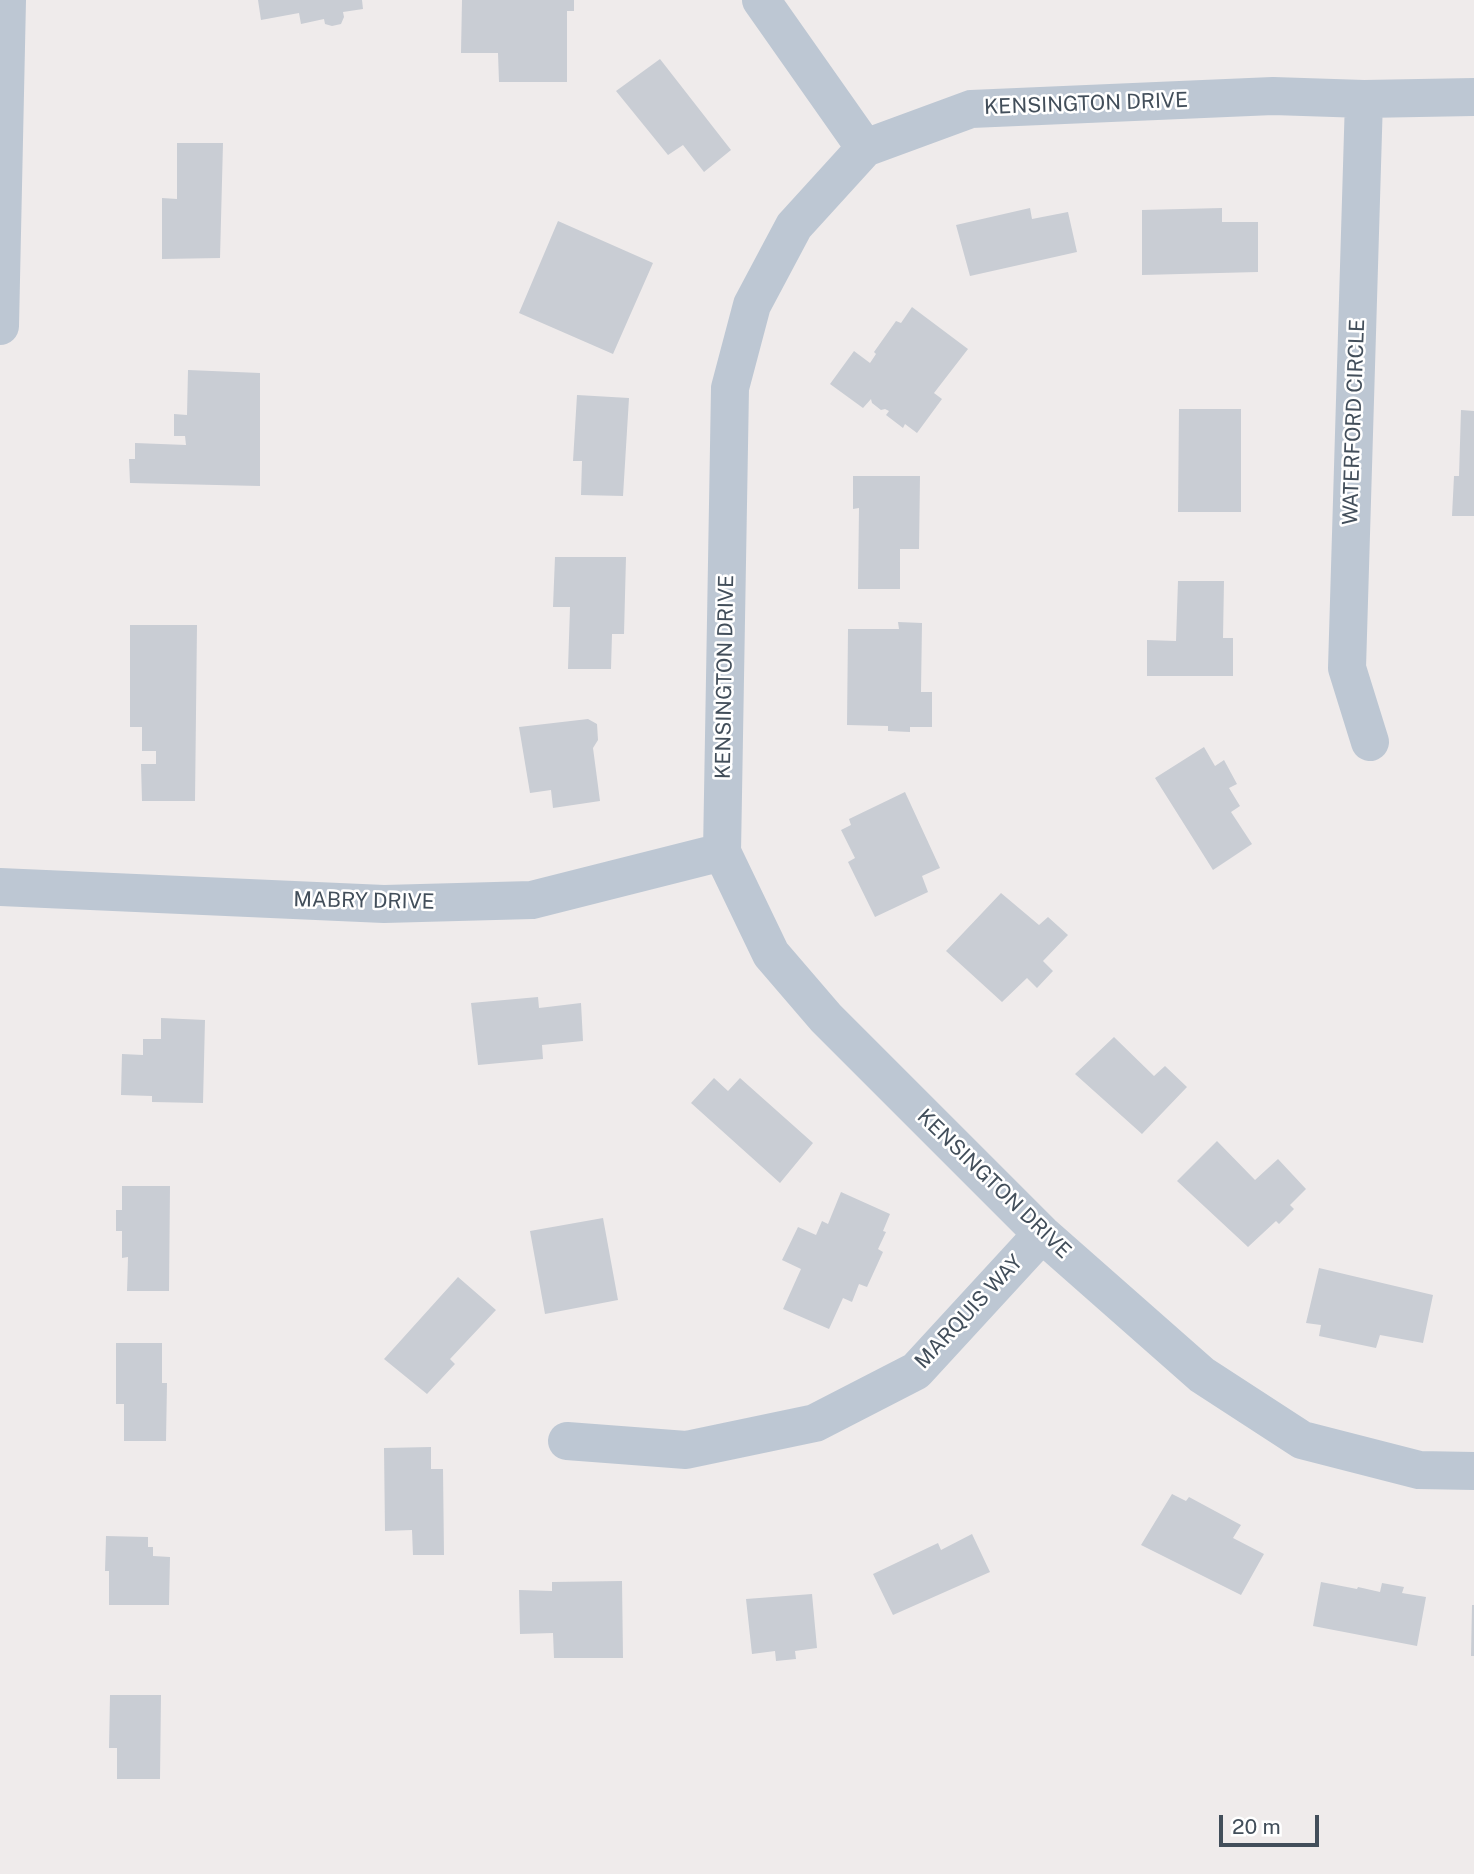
<!DOCTYPE html>
<style>
body{margin:0}
#map{position:relative;width:1474px;height:1874px;overflow:hidden;background:#efebeb;font-family:"Public Sans",sans-serif}
canvas{display:block}
.scale{position:absolute;left:1219px;top:1815px;width:100px;height:32px;box-sizing:border-box;border:4px solid #424e5a;border-top:0;padding-left:9px;font-size:21px;line-height:24px;white-space:nowrap;color:#424e5a;-webkit-text-stroke:5px #fff;paint-order:stroke}
</style>
<div id="map">
<canvas width="1474" height="1874"></canvas>
<div class="scale">20 m</div>
</div>
<script>
const c = document.querySelector('canvas').getContext('2d');
c.lineJoin = 'round';
function fill(path, color) { c.fillStyle = color; c.fill(path, 'evenodd'); }
function stroke(path, color, width, dash) { c.strokeStyle = color; c.lineWidth = width; c.lineCap = dash ? 'butt' : 'round'; c.setLineDash(dash || []); c.stroke(path); }
function write(font, color, halo, rows, align = 'center') {
  c.font = font + ' "Public Sans",sans-serif'; c.lineWidth = 5; c.setLineDash([]); c.textBaseline = 'middle'; c.strokeStyle = halo; c.fillStyle = color; for (const [text, x, y, turn = 0] of rows) {
    c.save(); c.translate(x, y); c.rotate((+turn || 0) * Math.PI / 180); c.textAlign = isNaN(turn) ? turn : align; if (halo) c.strokeText(text, 0, 0); c.fillText(text, 0, 0); c.restore();
  }
}
fill(new Path2D(`
 M258,0H362L363,9L343,12L344,17L341,24L332,26L325,24L324,19L301,24L299,13L261,20Z
 M462,0H574V11H567V82H499L498,53H461Z
 M660,59L731,150L704,172L683,145L668,155L616,91Z
 M177,143H223L220,258L162,259V198L177,199Z
 M1030,208L1032,219L1068,212L1077,252L970,276L956,225Z
 M1222,208V222H1258V272L1142,275V210Z
 M558,221L653,263L613,354L519,313Z
 M912,307L968,349L934,393L942,399L917,433L905,424L903,428L886,415L889,411L885,409L881,410L872,403L871,399L863,408L830,384L854,351L870,363L876,354L874,352L896,321L901,323Z
 M188,370L260,373V486L130,483L129,459H135V443L186,445L185,436H174V414L187,415Z
 M577,395L629,398L623,496L581,495L582,461H573Z
 M1179,409H1241V512H1178Z
 M1461,410L1474,411V516H1452L1454,476H1459Z
 M853,476H920L919,549H900V589H858L859,508L853,509Z
 M555,557H626L624,634H612L611,669H568L570,607H553Z
 M1178,581H1224L1223,638H1233V676H1147V640L1176,641Z
 M898,622L922,623L921,692H932V727H910V732L888,731V726L847,725L848,629H899Z
 M130,625H197L195,801H142L141,764H156V751H142V727H130Z
 M588,719L597,724L598,740L593,748L600,801L553,808L551,790L530,793L519,727Z
 M1204,747L1215,766L1224,760L1237,784L1229,788L1240,806L1231,812L1252,844L1213,870L1155,778Z
 M905,792L940,868L922,876L928,892L875,917L848,862L855,858L841,830L851,825L849,819Z
 M1001,893L1039,925L1048,917L1068,935L1043,961L1053,971L1037,988L1027,978L1002,1002L946,951Z
 M538,997L539,1008L581,1003L583,1041L542,1045L543,1059L478,1065L471,1003Z
 M161,1018L205,1020L203,1103L152,1102V1096L121,1095L122,1054L143,1055V1039H161Z
 M1114,1037L1154,1076L1165,1066L1187,1087L1142,1134L1075,1074Z
 M714,1078L728,1091L740,1078L813,1143L780,1183L691,1103Z
 M1217,1141L1255,1180L1278,1159L1306,1189L1290,1205L1294,1209L1279,1224L1276,1221L1248,1247L1177,1181Z
 M122,1186H170L169,1291H127L128,1257L122,1258V1231H116V1210H122Z
 M841,1192L890,1214L883,1231L886,1232L878,1249L883,1252L867,1287L859,1284L852,1302L843,1298L829,1329L783,1309L801,1269L782,1260L798,1227L816,1235L822,1221L828,1224Z
 M603,1218L618,1300L545,1314L530,1231Z
 M1319,1268L1433,1295L1423,1343L1380,1335L1376,1348L1319,1336L1321,1325L1306,1323Z
 M458,1277L496,1310L450,1359L455,1364L427,1394L384,1359Z
 M116,1343H162V1383H167L166,1441H124V1404H116Z
 M431,1447V1469H443L444,1555H413L412,1530L385,1531L384,1448Z
 M1172,1494L1186,1501L1189,1497L1241,1525L1233,1538L1264,1554L1241,1595L1141,1545Z
 M972,1534L990,1572L893,1615L873,1574L938,1543L941,1550Z
 M106,1536L148,1537V1547H153V1556L170,1557L169,1605H109V1571H105Z
 M622,1581L623,1658H554L553,1633L520,1634L519,1590L552,1591V1582Z
 M1321,1582L1357,1589L1358,1587L1380,1592L1382,1583L1404,1587L1402,1593L1426,1597L1417,1646L1313,1626Z
 M812,1594L817,1648L795,1651L796,1659L776,1661L775,1651L752,1654L746,1599Z
 M1472,1605H1474V1656H1471Z
 M110,1695H161L160,1779H117V1748H109Z`), '#c9cdd4');
stroke(new Path2D(`
 M761,0L865,148
 M1474,97L1364,99L1273,96L971,109L865,148L794,226L752,305L730,388L722,852L771,954L826,1018L1042,1234L1202,1375L1302,1440L1419,1470L1474,1471
 M1364,99L1347,668L1370,742
 M0,326L7,0
 M0,887L384,904L532,900L722,852
 M567,1441L686,1450L815,1423L916,1371L1042,1234`), '#bdc7d3', 38);
write('21px', '#424e5a', '#fff', [
 ["KENSINGTON DRIVE",1086,104,-2],
 ["WATERFORD CIRCLE",1354,422,-88],
 ["KENSINGTON DRIVE",725,677,-89],
 ["MABRY DRIVE",364,901,1],
 ["KENSINGTON DRIVE",994,1184,44],
 ["MARQUIS WAY",969,1312,-47]
]);
</script>
